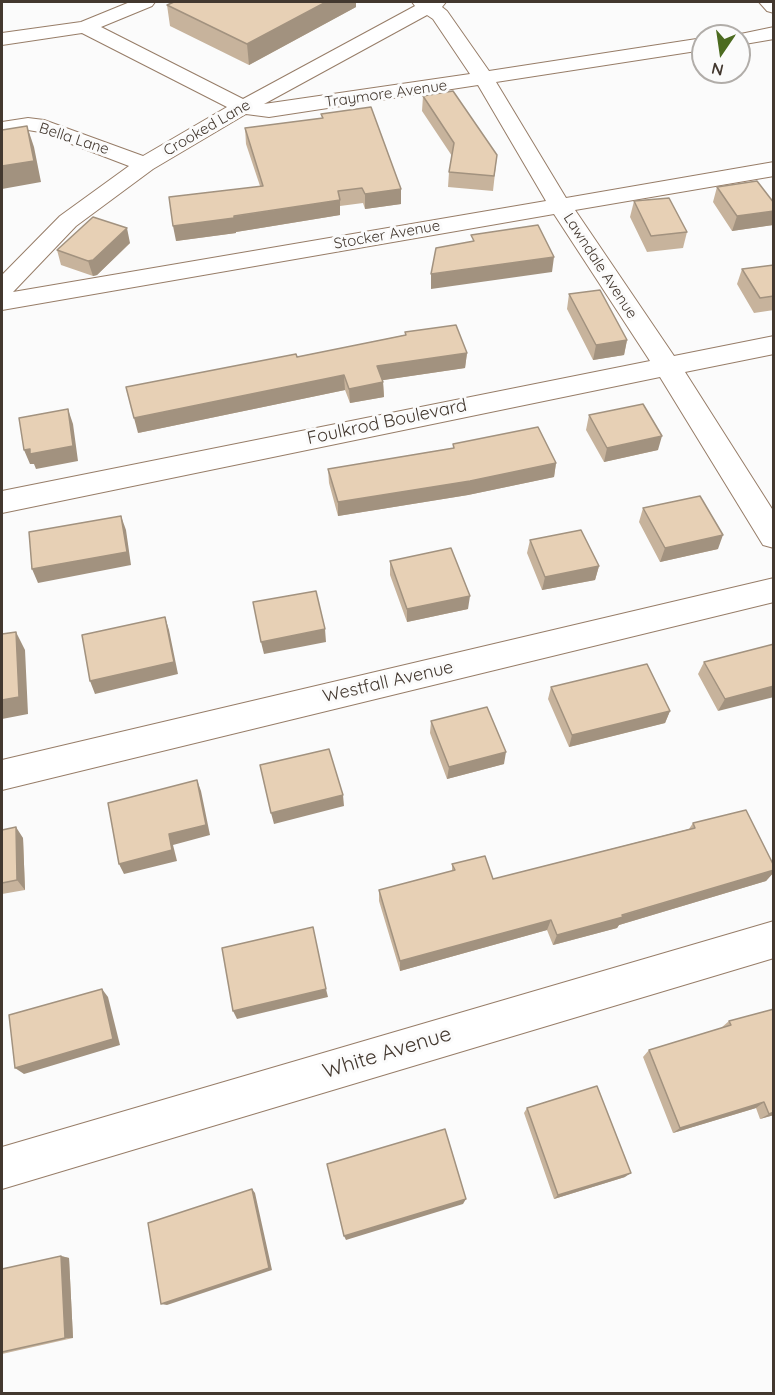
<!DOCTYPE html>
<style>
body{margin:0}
#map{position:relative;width:775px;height:1395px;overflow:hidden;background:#fbfbfb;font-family:Quicksand,sans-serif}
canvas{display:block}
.frame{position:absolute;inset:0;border:3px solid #43382f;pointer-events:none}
.north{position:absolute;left:691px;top:24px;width:60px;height:60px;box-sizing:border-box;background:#fbfbfb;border:2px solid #b1ada9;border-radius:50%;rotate:193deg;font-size:16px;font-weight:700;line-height:24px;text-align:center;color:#43382f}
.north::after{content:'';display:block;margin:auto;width:21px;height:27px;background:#4c6b20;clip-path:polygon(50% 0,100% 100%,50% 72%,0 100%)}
</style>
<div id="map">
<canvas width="775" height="1395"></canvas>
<div class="frame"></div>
<div class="north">N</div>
</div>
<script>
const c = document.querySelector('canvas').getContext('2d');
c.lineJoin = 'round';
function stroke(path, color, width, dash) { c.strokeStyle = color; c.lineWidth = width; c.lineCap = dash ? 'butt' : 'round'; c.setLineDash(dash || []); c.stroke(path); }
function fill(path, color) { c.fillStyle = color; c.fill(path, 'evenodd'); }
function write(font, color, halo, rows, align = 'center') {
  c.font = font + ' Quicksand,sans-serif'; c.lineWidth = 6; c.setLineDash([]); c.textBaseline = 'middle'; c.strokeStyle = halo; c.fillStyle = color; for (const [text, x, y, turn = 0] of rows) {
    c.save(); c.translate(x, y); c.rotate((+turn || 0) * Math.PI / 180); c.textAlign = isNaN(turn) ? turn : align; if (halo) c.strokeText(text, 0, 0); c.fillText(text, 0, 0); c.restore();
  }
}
const minor = new Path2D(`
 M130,2H155L152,6L101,27L243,99L415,6L412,2H446L442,7L447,11L489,71L703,38V50L496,82L566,198L774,162V176L575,210L674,356L774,336V354L685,372L774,512V548L763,545L660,377L2,513V491L650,361L554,214L2,310V275L60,216L129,166L40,132L28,130L2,134V122L28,118L44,120L143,156L227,107L82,33L2,45V33L81,22ZM427,15L433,19L470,74L264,104ZM478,85L546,201L13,292L76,226L153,169L246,114L269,117Z
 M759,2H774V13L767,11Z
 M774,27V39L739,45V36H731Z
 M774,578V602L2,790V760Z
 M774,921V958L2,1189V1147Z`);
stroke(minor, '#977d68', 2);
fill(minor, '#fff');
fill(new Path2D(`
 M174,2H356V7L249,65L170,26L167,5Z
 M423,96L497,155L493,191L448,187L449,172L452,156L422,111Z
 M321,114L401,189V204L365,209L363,203L340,206V215L236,232V233L176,241L260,186L246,144L245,128L322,118Z
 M717,187L773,225L732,231L713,202Z
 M634,201L687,232L683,248L647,252L630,217Z
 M130,243L97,275L93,276L61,265L57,250Z
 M774,265V310L754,313L737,284L742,269Z
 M569,294L627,340L624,355L593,360L567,309Z
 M405,332L467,353L465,368L383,380V382L384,397L350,403L345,390L138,433L297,357L405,335Z
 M589,415L658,450L604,462L586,430Z
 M453,444L556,463L554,477L468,495L338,516L329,483L328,469L453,448Z
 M643,508L718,549L660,562L639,522Z
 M530,540L599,566L595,580L542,590L527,553Z
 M390,561L468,609L407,622L390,575Z
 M774,644L718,711L698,674L704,662Z
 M551,687L670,711L665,723L569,747L548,699Z
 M431,721L504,764L447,779L430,733Z
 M693,823L774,866V872L766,881L619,925L617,928L553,945L547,930L400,971L379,901V890L452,871V864L493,879L689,829Z
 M2,830L23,838L25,890L2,894Z
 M729,1021L774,1115L760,1119L756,1108L673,1133L643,1057L649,1050L721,1028Z
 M527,1108L625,1177L554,1199L524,1113Z
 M61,1256L69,1258L73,1338L2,1354V1269Z`), '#c7b39c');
fill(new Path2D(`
 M326,2H356V7L249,65L247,44Z
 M27,126L34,147L41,182L2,189V166Z
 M401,189V204L365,209V194Z
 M340,200V215L236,232V233L176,241L173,226Z
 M774,211L773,225L732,231L737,216Z
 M127,228L130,243L97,275L93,276L88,261Z
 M554,257L552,272L431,289V274Z
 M627,340L624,355L593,360L596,345Z
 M467,353L465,368L377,381V366Z
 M344,375L345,390L138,433L134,418Z
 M383,382L384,397L350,403L349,389Z
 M68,409L73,424L78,461L36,469L34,464H30L24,450Z
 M662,436L658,450L604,462L607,448Z
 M556,463L554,477L468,495L338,516V502Z
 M121,516L126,530L131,565L38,583L32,569Z
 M723,535L718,549L660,562L665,548Z
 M599,566L595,580L542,590L545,577Z
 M470,596L468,609L407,622V609Z
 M165,617L169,630L178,674L95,694L90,681Z
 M325,629L326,642L264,654L261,642Z
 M16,632L25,650L28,714L2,719V700Z
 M774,686V697L718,711L725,699Z
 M670,711L665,723L569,747L572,735Z
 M506,752L504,764L447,779L449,767Z
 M197,780L201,791L210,835L173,845L177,861L124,874L119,864Z
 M343,795L344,806L274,824L271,813Z
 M16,827L23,838L25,890L17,880Z
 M774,870V872L766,881L619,925L617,928L553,945L557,935Z
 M551,920L547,930L400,971V961Z
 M102,989L108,997L120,1045L24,1074L15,1068Z
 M326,989L328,997L237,1019L233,1011Z
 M764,1102L756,1108L673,1133L680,1128Z
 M774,1112V1115L760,1119L769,1114Z
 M631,1173L625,1177L554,1199L558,1195Z
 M252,1189L255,1193L272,1270L167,1305L161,1304Z
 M466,1199L463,1204L346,1240L344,1236Z
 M61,1256L69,1258L73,1338H65Z`), '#a2927f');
const building = new Path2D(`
 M174,2H326L247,44L167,5Z
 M453,91L497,155L494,176L449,172L454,143L423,96Z
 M371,107L401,189L365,194L362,188L338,191L340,200L234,216V218L173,226L169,197L263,186L245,128L323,118L321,114Z
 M27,126L34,161L2,166V130Z
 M757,181L774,203V211L737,216L717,187Z
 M669,198L687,232L651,236L634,201Z
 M93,217L127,228L93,260L88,261L57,250Z
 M538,225L554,257L431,274L436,248L474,241L471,235Z
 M774,265V296L760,298L742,269Z
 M600,290L627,340L596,345L569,294Z
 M456,325L467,353L377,366L383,382L349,389L344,375L134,418L126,387L296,354L297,357L406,335L405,332Z
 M643,404L662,436L607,448L589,415Z
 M68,409L73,446L30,454V449L24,450L19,418Z
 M538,427L556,463L470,481L338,502L328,469L454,448L453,444Z
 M700,496L723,535L665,548L643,508Z
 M121,516L127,552L32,569L29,532Z
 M581,530L599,566L545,577L530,540Z
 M451,548L470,596L407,609L390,561Z
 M316,591L325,629L261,642L253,602Z
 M165,617L174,662L90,681L82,635Z
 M16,632L19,697L2,700V634Z
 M774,644V686L725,699L704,662Z
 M647,664L670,711L572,735L551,687Z
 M487,707L506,752L449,767L431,721Z
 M329,749L343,795L271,813L260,765Z
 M197,780L206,825L169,834L172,850L119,864L108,803Z
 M746,810L774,866V870L622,915L623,917L557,935L551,920L400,961L379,890L455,870L452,864L485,856L493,879L695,828L693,823Z
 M16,827L17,880L2,883V830Z
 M313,927L326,989L233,1011L222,948Z
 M102,989L113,1039L15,1068L9,1015Z
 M774,1009V1112L769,1114L764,1102L680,1128L649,1050L731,1025L729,1021Z
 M597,1086L631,1173L558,1195L527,1108Z
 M445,1129L466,1199L344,1236L327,1164Z
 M252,1189L269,1268L161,1304L148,1223Z
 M61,1256L65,1338L2,1352V1269Z`);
fill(building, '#e7d0b5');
stroke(building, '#a2927f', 1.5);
write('15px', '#43382f', '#fbfbfb', [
 ["Traymore Avenue",386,94,-8],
 ["Crooked Lane",207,128,-30],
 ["Bella Lane",74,139,18],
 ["Stocker Avenue",387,235,-10],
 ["Lawndale Avenue",600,266,57]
]);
write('18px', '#43382f', '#fbfbfb', [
 ["Foulkrod Boulevard",387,422,-12],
 ["Westfall Avenue",388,682,-13]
]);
write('21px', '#43382f', '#fbfbfb', [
 ["White Avenue",387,1053,-17]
]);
</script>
